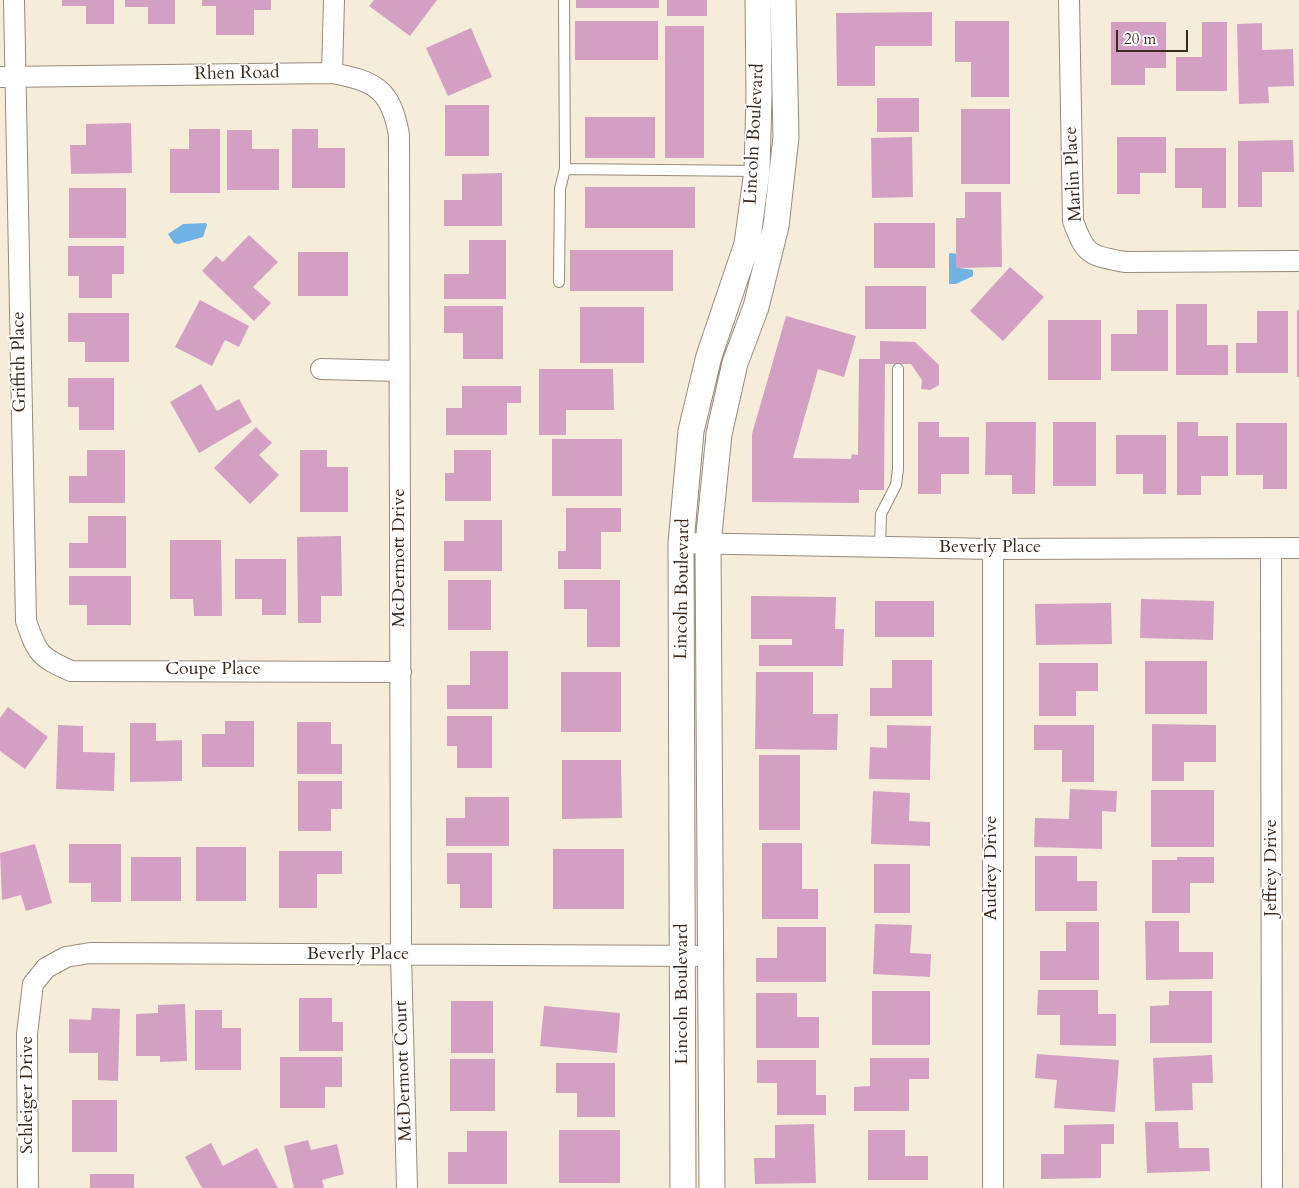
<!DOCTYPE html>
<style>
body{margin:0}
#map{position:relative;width:1299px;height:1188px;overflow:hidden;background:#f5ecda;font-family:Cardo,serif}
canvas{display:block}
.scale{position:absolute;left:1116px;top:30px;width:72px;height:22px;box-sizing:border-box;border:2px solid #3b2a1e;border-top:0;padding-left:6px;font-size:15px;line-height:18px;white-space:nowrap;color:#3b2a1e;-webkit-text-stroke:4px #fff;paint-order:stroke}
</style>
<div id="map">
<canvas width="1299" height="1188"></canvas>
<div class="scale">20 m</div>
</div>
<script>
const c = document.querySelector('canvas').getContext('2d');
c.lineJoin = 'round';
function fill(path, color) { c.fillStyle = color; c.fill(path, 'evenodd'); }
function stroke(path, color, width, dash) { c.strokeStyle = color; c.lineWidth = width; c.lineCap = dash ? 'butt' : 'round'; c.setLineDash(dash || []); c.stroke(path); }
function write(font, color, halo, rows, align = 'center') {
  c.font = font + ' Cardo,serif'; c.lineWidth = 4; c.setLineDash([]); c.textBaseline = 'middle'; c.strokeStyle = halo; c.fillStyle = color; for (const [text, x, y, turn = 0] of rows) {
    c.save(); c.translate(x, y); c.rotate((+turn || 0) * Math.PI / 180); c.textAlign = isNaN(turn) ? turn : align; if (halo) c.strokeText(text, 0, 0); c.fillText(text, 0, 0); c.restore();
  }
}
fill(new Path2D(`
 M206,223L207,225L203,237L178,244L174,243L168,234L183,224Z
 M950,253L958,254L960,268L973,270V276L956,284H949V254Z`), '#6fb2e4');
fill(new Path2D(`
 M62,0H114V24H86V6H62Z
 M125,0H175V24H148V7H125Z
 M202,0H271V10H254V35H216V6H202Z
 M374,0H437L410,36L369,6Z
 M576,0H659V8H576Z
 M667,0H707V16H667Z
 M932,12V46H875V86H837L836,13Z
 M575,21H658V60H575Z
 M955,21H1009V97H971V62H955Z
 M1111,22H1166V68H1145V85H1111Z
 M1202,22H1227V91H1176V57H1202Z
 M1262,23V50L1293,49L1294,86L1268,87L1269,103L1239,104L1237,24Z
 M665,26H704V158H665Z
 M471,28L492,77L448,96L426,48Z
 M877,98H919V132H877Z
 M445,105H489V156H445Z
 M961,109H1010V184H961Z
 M585,117H655V158H585Z
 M131,123L132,173L71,174L70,145H86V124Z
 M189,129H220V193H170V149H189Z
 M292,129H318V148H345V188H292Z
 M227,130H252V149H279V190H227Z
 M912,137L913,197L872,198L871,138Z
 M1117,137H1166V173H1140V194H1117Z
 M1293,140L1294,172H1262V207H1238V141Z
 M1175,148H1226V208H1202V188H1175Z
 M502,173V226H444V200H462V174Z
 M585,187H695V228H585Z
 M69,188H126V238H69Z
 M965,192H1001L1002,267L956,268V218H965Z
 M874,223H935V268H874Z
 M249,235L278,262L253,287L271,303L254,321L202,271L216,256L223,262Z
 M469,240H506V299H444V274H469Z
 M68,246H124V274H112V298H79V276H68Z
 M570,250H673V291H570Z
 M298,252H348V296H298Z
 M1010,267L1044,297L1003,341L970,311Z
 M865,286H926V329H865Z
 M200,300L249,326L239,347L225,340L212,366L175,347Z
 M1176,304H1207V345H1228V375H1176Z
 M444,306H503V359H463V333H444Z
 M580,307H644V363H580Z
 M1137,310H1168V371H1111V334H1137Z
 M1297,310H1299V377H1297Z
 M1257,311H1288V373H1236V343H1257Z
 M68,313H129V362H85V342H68Z
 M786,316L856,336L844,377L818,369L793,458L851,459L852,454L858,455L859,359H880V341L915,342L939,365V385L930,390L921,389L922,380L911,364H885L884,490H859V503L752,502V434Z
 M1048,320H1101V380H1048Z
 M539,369H613L614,410H566V435H539Z
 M68,378H114V430H79V407H68Z
 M201,384L217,411L239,399L252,422L199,453L170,402Z
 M462,386H521V403H507V435H446V408H462Z
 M918,422H939V437H969V474H941V494H918Z
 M986,422H1036L1035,494H1012V475H985Z
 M1053,422H1096V486H1053Z
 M1177,422H1198V436H1228V476H1201V495H1177Z
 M1236,423H1287V489H1263V475H1236Z
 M256,427L272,443L259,455L279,475L250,504L214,468Z
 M1116,435H1166V494H1143V474H1116Z
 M552,439H622V496H552Z
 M87,450H125V503H69V476H87Z
 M300,450H327V467H348V512H300Z
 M454,450H491V501H445V473H454Z
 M566,508H621V532H601V569H558V551H566Z
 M88,516H126V568H69V543H88Z
 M464,520H502V571H444V541H464Z
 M341,536L342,596H321V623H298L297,537Z
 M170,540H221L222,616H194L193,599H170Z
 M235,559H286V615H262V599H235Z
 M69,576H131V625H87V605H69Z
 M448,580H491V630H448Z
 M564,580H620V647H587V609H564Z
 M751,596L836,597L835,629H844L843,666H759V645H792V639H751Z
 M1141,599L1214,601L1213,640L1140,638Z
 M875,601H934V637H875Z
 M1111,603L1112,644L1036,645L1035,604Z
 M470,651H508V709H447V685H470Z
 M892,660H932V716H870V688H892Z
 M1145,661H1207V714H1145Z
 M1039,663H1098V691H1076V716H1039Z
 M561,672H621V732H561Z
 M756,672H813V714H838L837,750L755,749Z
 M8,707L48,737L25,769L0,751V718Z
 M447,716H492V768H457V746H447Z
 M225,721H254V767H202V734H225Z
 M297,722H331V744H342V774H297Z
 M130,723H156V741L182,740V781L130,782Z
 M1152,724L1216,725V762H1184V781H1152Z
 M58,725L83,726V752L115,753L114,791L56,789Z
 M887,725L931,726L930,780L869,779L870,747L887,748Z
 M1034,725H1094V782H1062V750H1034Z
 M759,755H800V830H759Z
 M562,760H621L622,818L562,819Z
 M298,781H342V809H331V831H298Z
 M1070,789L1117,791L1116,812L1102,811V849L1034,847L1035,818L1069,819Z
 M1151,790H1214V847H1151Z
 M873,791L910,793L909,821L930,822V846L871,844Z
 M465,797H509V846H446V818H465Z
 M762,843H802V889H818V919H762Z
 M35,844L52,903L26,911L21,895L2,900L0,853Z
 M69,844H121V902H91V883H69Z
 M196,847H246V901H196Z
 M553,849H624V909H553Z
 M279,851H342V874H317V908H279Z
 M447,853H492V908H460V884H447Z
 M1035,856H1077V881H1097V911H1035Z
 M131,857H181V901H131Z
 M1177,857H1214V883H1190V913H1152V860H1177Z
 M874,864H910V913H874Z
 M1145,921H1179V952H1213V979L1146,980Z
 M1066,922H1099V980H1040V951H1066Z
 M875,924L912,925L910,953L931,954L930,977L873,974Z
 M777,927H826V982H756V958H777Z
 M1038,990H1098V1014H1116V1046L1060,1045V1015H1037Z
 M872,991H930V1045H872Z
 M1169,991H1212V1043H1150V1006L1169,1005Z
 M756,993H797V1017H819V1048H756Z
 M299,998H332V1022H343V1051H299Z
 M451,1001H493V1053H451Z
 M185,1004L187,1061L160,1062V1056H136V1014L158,1013V1005Z
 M544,1006L620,1013L617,1053L540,1046Z
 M92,1008L120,1009L118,1081L98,1080V1053H69V1019L91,1020Z
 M195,1010H222V1028H241V1070H195Z
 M1037,1054L1119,1060L1115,1112L1054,1108L1057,1080L1035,1078Z
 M1212,1055L1213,1083H1192L1193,1110L1155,1111L1153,1058Z
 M280,1057H342V1087H325V1108H280Z
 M870,1058H929V1079H909V1111H854V1087L870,1086Z
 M450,1059H495V1111H450Z
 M757,1060H816V1095H826V1115H777V1083H757Z
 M556,1063H615V1117H577V1093H556Z
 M72,1100H117V1152H72Z
 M1145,1122H1178L1179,1148H1209L1210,1171L1147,1173Z
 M814,1124L816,1183L755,1184L754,1158H775V1125Z
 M1114,1124V1144H1101V1178L1041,1179V1154H1064V1125Z
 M559,1130H620V1183H559Z
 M868,1130H905V1156H928V1180H868Z
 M467,1131H507V1184H448V1152H467Z
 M308,1140L311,1150L337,1144L344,1174L322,1180L324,1188H294L284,1146Z
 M211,1143L223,1166L257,1148L278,1188H202L185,1157Z
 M90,1174H134V1188H90Z`), '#d3a0c4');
const service = new Path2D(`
 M565,169L757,171
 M559,282L560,189L565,169L564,0
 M880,547L881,514L896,485L898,469V369`);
const minor = new Path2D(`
 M14,0L26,621C37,653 39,657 71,671L401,672
 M1069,0L1073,221C1086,256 1089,255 1125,262L1299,261
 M332,73L334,0
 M0,77L332,73C375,81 391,89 399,135L401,955L407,1188
 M321,369L399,371
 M681,543L993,549L1299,548
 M1271,548L1272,1188
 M993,549V1188
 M28,1188L27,1034L33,984L46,968L66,957L90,953L712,956`);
const tertiary = new Path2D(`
 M683,1188L681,543L691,431L709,356L747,244L757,171L759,95L758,0
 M712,1188L708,544L719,434L735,363L756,307L776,226L786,137L783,0`);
stroke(service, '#988b7c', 12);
stroke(minor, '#988b7c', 22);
stroke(tertiary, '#988b7c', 27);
stroke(service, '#fff', 10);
stroke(minor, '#fff', 20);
stroke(tertiary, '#fff', 25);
write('18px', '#3b2a1e', '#fff', [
 ["Rhen Road",237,74,-1],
 ["Lincoln Boulevard",755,134,-87],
 ["Marlin Place",1074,174,-93],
 ["Griffith Place",20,362,-91],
 ["Beverly Place",990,548],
 ["McDermott Drive",400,558,-90],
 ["Lincoln Boulevard",683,589,-89],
 ["Coupe Place",213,670],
 ["Audrey Drive",992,868,-90],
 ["Jeffrey Drive",1272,868,-90],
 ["Beverly Place",358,955],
 ["Lincoln Boulevard",683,994,-90],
 ["McDermott Court",404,1071,-92],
 ["Schleiger Drive",28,1095,-90]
]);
</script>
